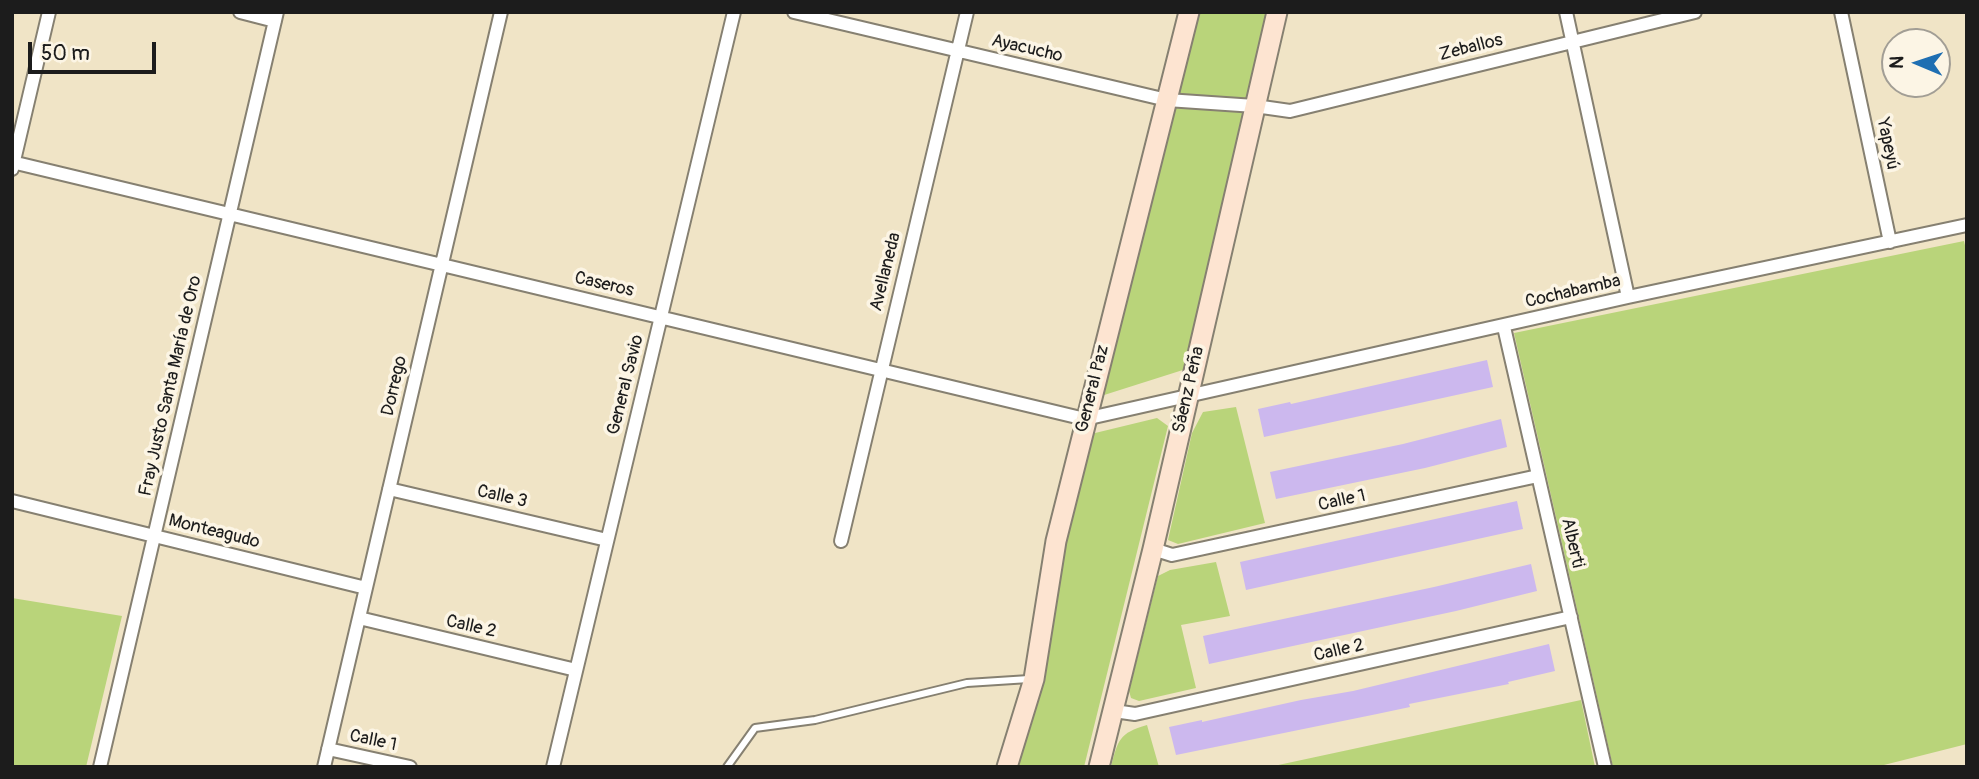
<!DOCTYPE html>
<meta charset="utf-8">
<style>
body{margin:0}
#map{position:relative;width:1979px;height:779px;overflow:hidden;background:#f0e4c6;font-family:Pangolin,sans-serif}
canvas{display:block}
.frame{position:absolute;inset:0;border:14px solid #1c1c1c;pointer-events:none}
.north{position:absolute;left:1881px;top:28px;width:70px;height:70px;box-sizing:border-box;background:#fcf5e5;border:2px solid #a29e95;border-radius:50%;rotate:272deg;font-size:19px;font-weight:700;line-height:28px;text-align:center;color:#1c1c1c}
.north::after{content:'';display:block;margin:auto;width:24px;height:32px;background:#1f6fb2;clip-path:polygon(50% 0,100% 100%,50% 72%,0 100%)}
.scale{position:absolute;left:28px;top:42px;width:128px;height:32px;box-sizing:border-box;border:4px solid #1c1c1c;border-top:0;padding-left:9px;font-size:21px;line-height:24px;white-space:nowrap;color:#1c1c1c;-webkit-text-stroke:5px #fcf5e5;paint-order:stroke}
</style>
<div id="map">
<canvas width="1979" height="779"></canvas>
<div class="frame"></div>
<div class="north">N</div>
<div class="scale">50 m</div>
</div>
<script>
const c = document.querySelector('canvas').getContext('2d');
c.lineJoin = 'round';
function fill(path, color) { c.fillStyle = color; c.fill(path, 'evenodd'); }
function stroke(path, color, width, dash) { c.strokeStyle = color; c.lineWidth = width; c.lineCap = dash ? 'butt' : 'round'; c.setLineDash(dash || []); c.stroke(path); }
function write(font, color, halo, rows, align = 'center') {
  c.font = font + ' Pangolin,sans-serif'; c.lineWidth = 7; c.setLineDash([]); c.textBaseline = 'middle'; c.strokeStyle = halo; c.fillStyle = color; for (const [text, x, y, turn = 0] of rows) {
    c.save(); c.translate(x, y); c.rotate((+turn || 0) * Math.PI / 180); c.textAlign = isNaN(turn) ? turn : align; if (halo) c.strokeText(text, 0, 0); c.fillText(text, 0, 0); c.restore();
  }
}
fill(new Path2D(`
 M1198,12H1269L1186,369L1101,396Z
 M1964,241L1967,254V744L1876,767H1613L1514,333Z
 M1236,407L1265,523L1178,544L1168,540L1192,433L1203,412Z
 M1157,418L1168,426L1084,767H1017L1032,723L1067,529L1091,434Z
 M1216,562L1230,616L1181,625L1196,688L1139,701L1131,698L1129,691L1158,576L1170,570Z
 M12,598L122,616L86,767H12Z
 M1581,700L1595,767H1269Z
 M1147,725L1159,767H1111C1118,740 1119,733 1147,725Z`), '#b9d47a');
fill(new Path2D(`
 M1487,360L1493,387L1264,437L1258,409L1290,402L1291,404Z
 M1501,419L1507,447L1425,468L1276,499L1270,472L1403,444Z
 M1517,501L1523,529L1246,590L1240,562Z
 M1531,564L1537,591L1456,611L1209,664L1203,636L1434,587Z
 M1549,644L1555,671L1508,682L1509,684L1409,704L1410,707L1377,714L1176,755L1169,727L1202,720V722L1301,700L1353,691Z`), '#ccb8ee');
const lane = new Path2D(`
 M727,767L755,728L815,720L967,683L1029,679`);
const street = new Path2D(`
 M240,12L275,21
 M794,12L1167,100L1255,106L1290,111L1695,12
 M1566,12L1628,297
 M1841,12L1890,242
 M12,162L1085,419L1628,297L1967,225
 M12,169L49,12
 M1504,327L1605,767
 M389,489L607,540
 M12,501L366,588
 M841,541L967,12
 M1153,549L1172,555L1538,476
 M359,618L576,670
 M1114,711L1135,714L1571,617
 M328,749L410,767
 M100,767L277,12
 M324,767L501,12
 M553,767L734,12`);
const secondary = new Path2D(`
 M1007,767L1034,679L1056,541L1189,12
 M1099,767L1153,549L1277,12`);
stroke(lane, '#868071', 10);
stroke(street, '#868071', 16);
stroke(secondary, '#868071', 23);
stroke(lane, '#fff', 6);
stroke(street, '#fff', 12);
stroke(secondary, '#fde4d1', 19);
write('18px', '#1c1c1c', '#fcf5e5', [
 ["Zeballos",1471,48,-14],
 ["Ayacucho",1027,49,13],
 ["Yapeyú",1887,144,78],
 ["Avellaneda",886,272,-76],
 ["Caseros",604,285,13],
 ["Cochabamba",1573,292,-13],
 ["General Savio",626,385,-76],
 ["Fray Justo Santa María de Oro",171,386,-77],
 ["Dorrego",395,386,-77],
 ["General Paz",1093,389,-76],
 ["Sáenz Peña",1189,390,-77],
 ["Calle 3",502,497,13],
 ["Calle 1",1342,501,-12],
 ["Monteagudo",214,532,14],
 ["Alberti",1572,543,77],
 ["Calle 2",471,627,13],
 ["Calle 2",1339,651,-13],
 ["Calle 1",373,741,12]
]);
</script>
